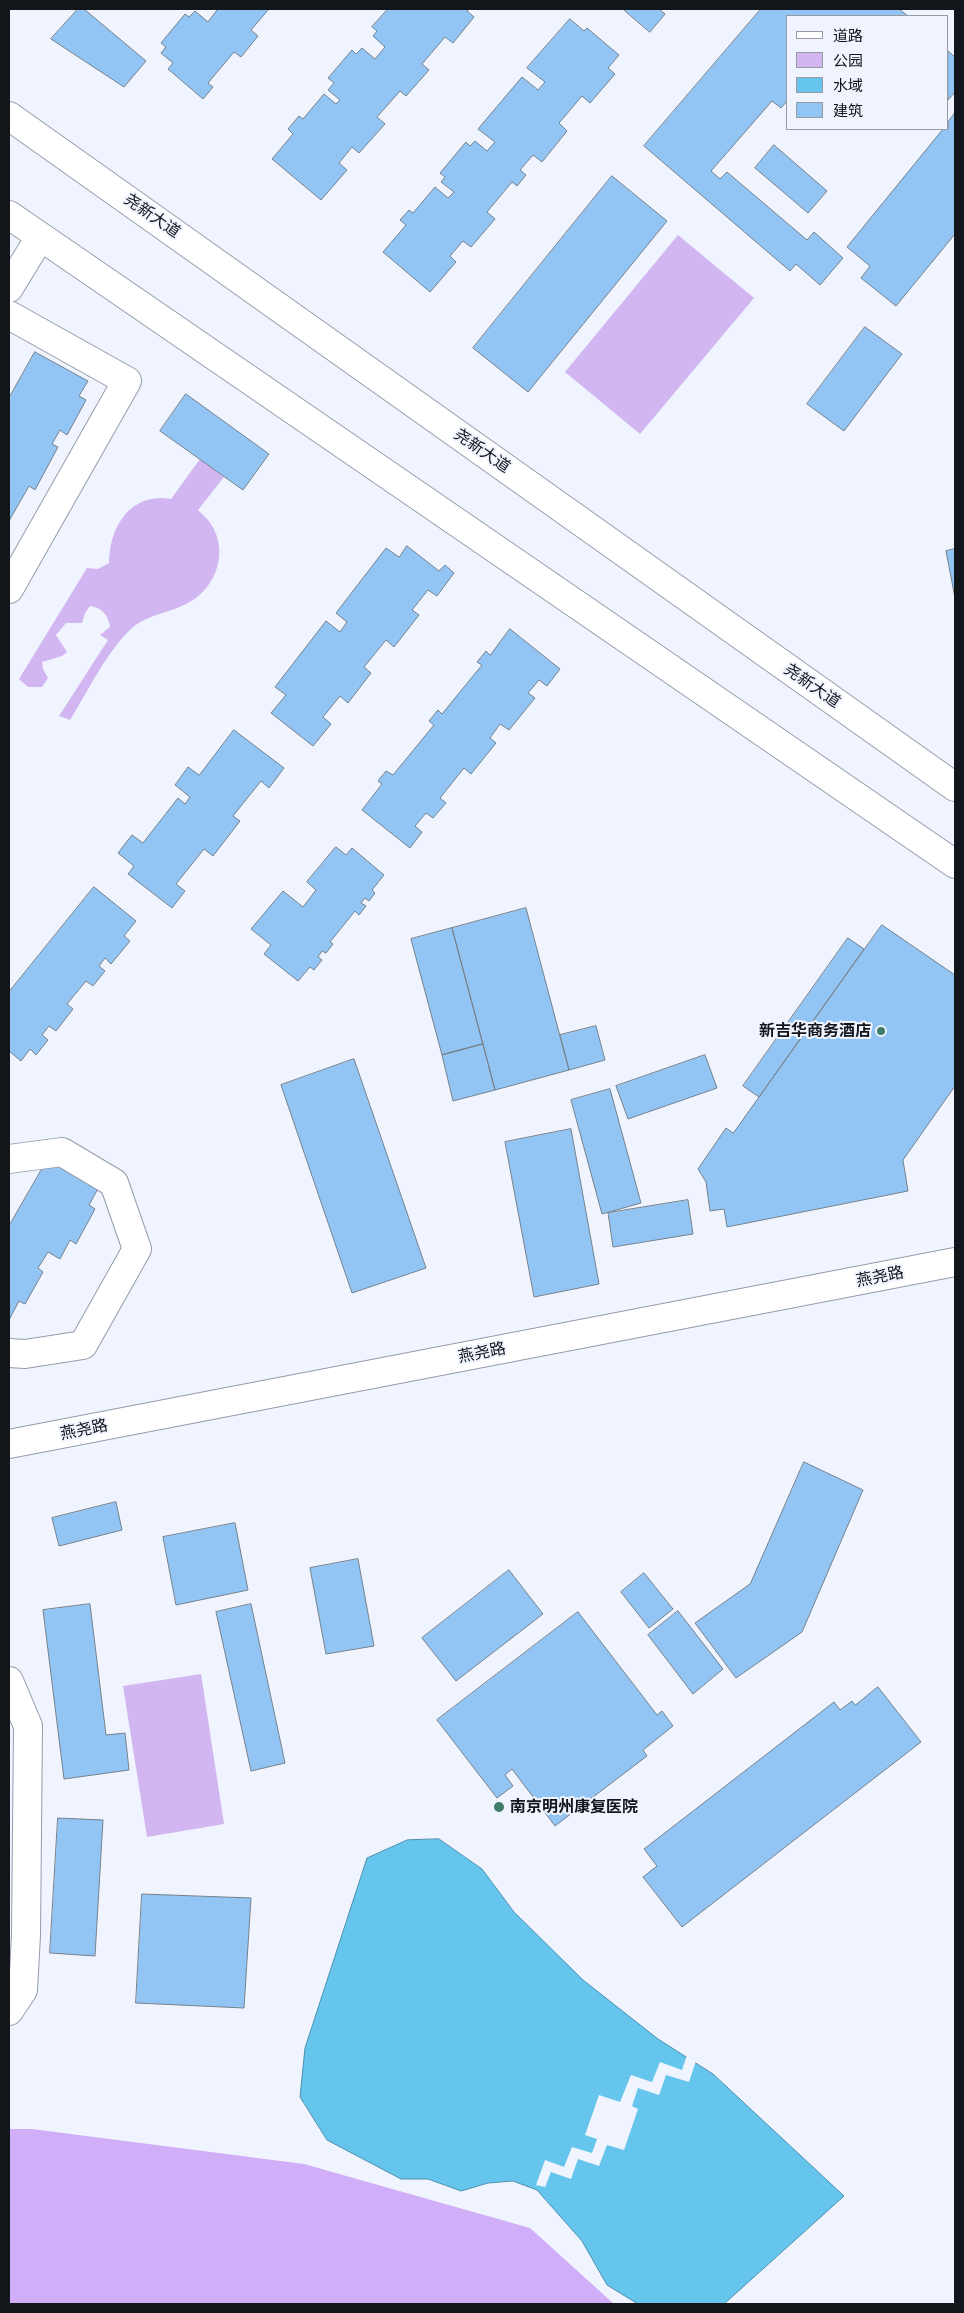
<!DOCTYPE html>
<meta charset="utf-8">
<style>
body{margin:0}
#map{position:relative;width:964px;height:2313px;overflow:hidden;background:#f0f4fe;font-family:Cabin,"Noto Sans SC",sans-serif}
canvas{display:block}
.frame{position:absolute;inset:0;border:10px solid #12151a;pointer-events:none}
.legend{position:absolute;left:786px;top:15px;width:162px;height:115px;box-sizing:border-box;background:#f0f4fe;border:1px solid #979ba3;margin:0;padding:6px 9px;list-style:none;font-size:15px;color:#12151a}
.legend li{display:flex;align-items:center;gap:10px;height:25px}
.legend b{width:25px;border:1px solid #979ba3}
</style>
<div id="map">
<canvas width="964" height="2313"></canvas>
<div class="frame"></div>
<ul class="legend">
<li><b style="height:6px;background:#fff"></b>道路</li>
<li><b style="height:14px;background:#d1b6f1"></b>公园</li>
<li><b style="height:14px;background:#66c5ed"></b>水域</li>
<li><b style="height:14px;background:#93c5f4"></b>建筑</li>
</ul>
</div>
<script>
const c = document.querySelector('canvas').getContext('2d');
c.lineJoin = 'round';
function fill(path, color) { c.fillStyle = color; c.fill(path, 'evenodd'); }
function stroke(path, color, width, dash) { c.strokeStyle = color; c.lineWidth = width; c.lineCap = dash ? 'butt' : 'round'; c.setLineDash(dash || []); c.stroke(path); }
function write(font, color, halo, rows, align = 'center') {
  c.font = font + ' Cabin,"Noto Sans SC",sans-serif'; c.lineWidth = 4; c.setLineDash([]); c.textBaseline = 'middle'; c.strokeStyle = halo; c.fillStyle = color; for (const [text, x, y, turn = 0] of rows) {
    c.save(); c.translate(x, y); c.rotate((+turn || 0) * Math.PI / 180); c.textAlign = isNaN(turn) ? turn : align; if (halo) c.strokeText(text, 0, 0); c.fillText(text, 0, 0); c.restore();
  }
}
fill(new Path2D(`
 M678,235L754,298L640,434L565,372Z
 M200,459L224,477L198,510C202,514 208,519 211,524C229,552 216,588 188,603C170,613 149,614 132,628C107,651 88,691 70,720L59,716L108,640L100,635L110,627C108,614 102,608 90,606L85,613L82,623H66L56,635L67,652L62,656L42,662L43,669L48,678L42,687H28L19,679L87,568L98,569L109,563C109,528 130,492 171,499Z
 M201,1674L224,1824L147,1837L123,1686Z`), '#d1b6f1');
fill(new Path2D(`
 M9,2129H32L304,2164L530,2228L614,2304H9Z`), '#d0aff8');
const water = new Path2D(`
 M439,1839L482,1869L514,1912L583,1980L658,2039L713,2074L844,2196L724,2304H638L607,2285L582,2241L537,2190L513,2181L488,2183L461,2191L428,2179H401L327,2140L300,2097L305,2048L367,1858L407,1840Z`);
fill(water, '#66c5ed');
stroke(water, '#4d90ae', 1);
fill(new Path2D(`
 M687,2055L696,2061L689,2082L666,2075L659,2095L638,2088L632,2106L638,2109L624,2150L607,2145L599,2166L578,2159L571,2179L551,2172L545,2187L536,2185L545,2160L564,2167L572,2147L592,2153L597,2139L585,2135L599,2095L620,2102L631,2075L652,2082L660,2062L682,2070Z`), '#f0f4fe');
const building = new Path2D(`
 M78,9H84L146,61L124,87L51,39Z
 M216,9H269L251,30L258,36L241,57L234,52L208,83L213,87L203,99L168,69L173,63L161,53L166,47L161,43L185,14L189,17L195,11L208,22L217,10Z
 M388,9H469L467,11L474,17L453,43L445,37L422,64L429,70L406,96L400,91L377,117L385,124L359,153L352,147L339,163L347,170L321,200L272,159L293,134L288,129L299,116L303,119L324,94L336,104L340,100L328,90L334,83L328,78L352,50L356,54L362,48L375,59L385,47L373,36L377,31L372,27Z
 M623,9H659L665,14L650,32Z
 M761,9H899L908,16H788V100L781,108L772,101L711,171L720,179L727,172L807,240L814,232L843,258L820,285L796,264L790,271L644,146Z
 M570,19L584,31L587,28L619,55L608,68L615,74L590,103L582,96L559,123L567,131L542,162L533,155L520,170L526,175L517,186L512,182L487,212L495,219L471,247L463,241L450,256L456,262L430,292L383,252L406,225L400,220L409,210L413,213L435,187L448,198L454,192L441,182L445,177L440,173L466,142L470,146L475,141L487,151L495,142L478,129L522,77L538,90L545,82L527,68Z
 M948,51L955,57V92L948,100Z
 M955,113V234L896,306L861,278L870,266L847,247L943,129H948V122Z
 M774,145L827,191L808,213L755,168Z
 M612,176L667,221L528,392L473,348Z
 M865,327L902,354L844,431L807,404Z
 M35,352L88,381L79,396L86,400L67,435L60,430L52,444L58,447L35,490L29,486L9,521V398Z
 M186,394L269,454L243,490L160,431Z
 M407,546L439,571L445,565L454,573L437,596L428,590L412,610L419,615L394,647L386,640L364,667L371,673L348,703L340,696L323,717L331,724L313,746L271,713L286,695L275,687L326,621L340,632L347,622L336,613L386,548L399,557Z
 M955,549V598L946,551Z
 M510,629L560,669L547,686L539,680L528,693L535,698L509,730L500,724L490,738L496,743L471,774L464,768L440,798L446,803L433,818L426,813L415,826L422,832L410,848L362,810L382,784L378,781L386,771L393,775L434,725L429,721L438,710L442,714L482,665L477,662L486,651L490,655Z
 M234,730L284,768L269,788L261,781L233,816L240,821L213,856L204,849L176,884L185,891L172,908L128,874L134,866L118,853L132,835L143,843L178,798L185,804L190,797L175,785L188,767L199,775Z
 M336,847L346,855L352,848L384,875L372,890L375,893L369,901L365,898L361,903L366,906L359,915L355,911L330,942L333,944L326,953L322,951L318,957L322,960L314,970L310,967L298,981L264,954L271,945L251,929L283,891L303,907L316,890L307,882Z
 M94,887L136,921L124,936L130,941L111,964L105,958L99,966L105,971L93,986L86,981L67,1004L73,1009L56,1031L49,1026L42,1035L48,1040L36,1055L30,1049L21,1061L9,1051V992Z
 M526,908L569,1070L495,1090L452,928Z
 M882,925L955,975V1086L903,1160L908,1191L727,1227L724,1209L710,1211L706,1182L698,1169L726,1128L733,1133Z
 M452,928L483,1044L442,1055L411,939Z
 M848,938L864,949L759,1097L743,1086Z
 M596,1026L605,1060L569,1070L560,1035Z
 M483,1044L495,1090L453,1101L442,1055Z
 M705,1055L717,1088L628,1119L616,1086Z
 M354,1059L426,1268L352,1293L281,1085Z
 M610,1089L641,1203L602,1214L571,1100Z
 M571,1129L599,1284L534,1297L505,1142Z
 M49,1157L100,1185L89,1205L95,1209L76,1244L70,1240L60,1259L48,1252L38,1268L43,1272L25,1304L19,1301L9,1320V1226Z
 M688,1200L693,1234L613,1247L608,1213Z
 M804,1462L863,1490L802,1632L736,1678L695,1623L750,1584Z
 M116,1502L122,1530L59,1546L52,1518Z
 M235,1523L248,1590L176,1605L163,1537Z
 M358,1559L374,1646L326,1654L310,1568Z
 M509,1570L543,1614L456,1681L422,1638Z
 M644,1573L673,1609L649,1628L621,1592Z
 M90,1604L106,1735L125,1733L129,1770L64,1779L43,1610Z
 M251,1604L285,1763L251,1771L216,1612Z
 M678,1611L723,1669L693,1694L648,1635Z
 M578,1612L657,1715L662,1711L673,1726L643,1750L647,1756L555,1826L512,1769L505,1775L513,1786L497,1798L437,1720Z
 M878,1687L921,1742L682,1927L643,1877L657,1866L644,1849L834,1702L840,1710L852,1701L855,1705Z
 M58,1818L103,1820L95,1956L50,1953Z
 M142,1894L251,1898L244,2008L136,2003Z`);
fill(building, '#93c5f4');
stroke(building, '#75818c', 1);
const minor = new Path2D(`
 M9,288L40,237
 M9,315L127,381L9,589
 M9,1159L62,1152L114,1183L137,1249L83,1345L25,1354L9,1353
 M9,1681L28,1726L26,1935L23,1990L9,2011`);
const major = new Path2D(`
 M9,116L955,787
 M9,215L955,864
 M9,1444L955,1262`);
stroke(minor, '#959caa', 30);
stroke(major, '#959caa', 30);
stroke(minor, '#fff', 28);
stroke(major, '#fff', 28);
for (const [x, y, r, color] of [
 [881,1031,5,"#3f7d69"],
 [499,1807,6,"#3f7d69"]
]) { const dot = new Path2D(); dot.arc(x, y, r, 0, 2 * Math.PI); c.fillStyle = color; c.fill(dot); stroke(dot, '#f0f4fe', 2); }
write('16px', '#12151a', '#f0f4fe', [
 ["尧新大道",152,216,35],
 ["尧新大道",482,451,35],
 ["尧新大道",812,686,35],
 ["燕尧路",880,1277,-11],
 ["燕尧路",482,1353,-11],
 ["燕尧路",84,1430,-11]
]);
write('bold 16px', '#12151a', '#f0f4fe', [
 ["新吉华商务酒店",871,1031],
 ["南京明州康复医院",510,1807,"left"]
], 'right');
</script>
